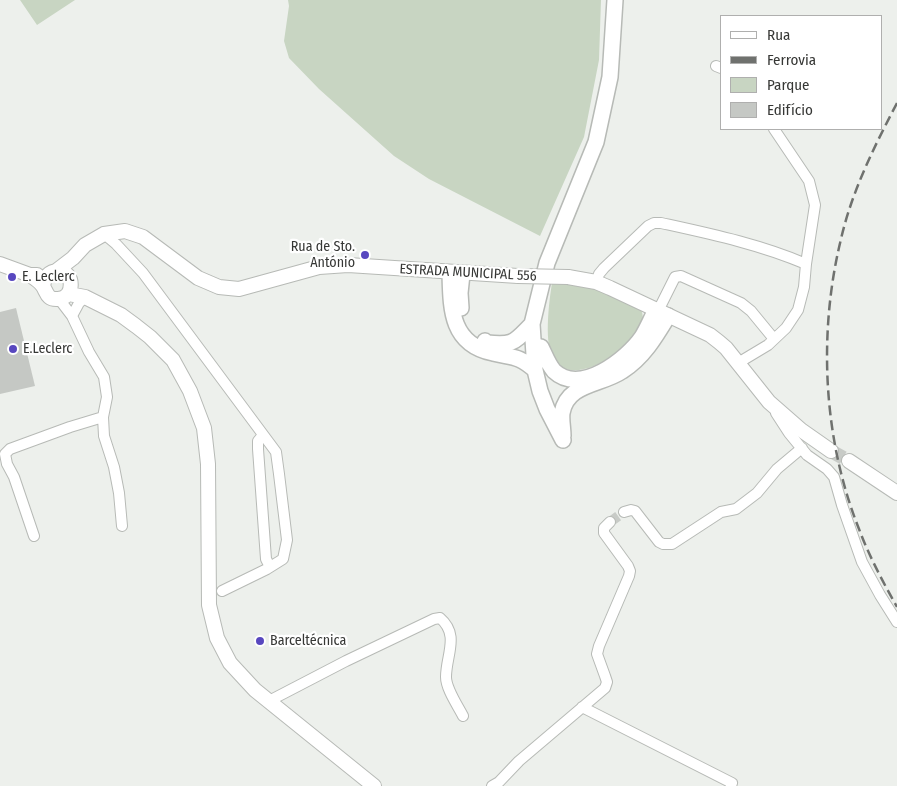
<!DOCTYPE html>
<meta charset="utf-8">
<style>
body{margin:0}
#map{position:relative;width:897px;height:786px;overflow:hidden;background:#edf0ec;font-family:"Fira Sans Condensed",sans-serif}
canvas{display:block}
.legend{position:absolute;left:720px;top:15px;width:162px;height:115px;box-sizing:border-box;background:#fff;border:1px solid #afafae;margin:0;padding:6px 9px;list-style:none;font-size:15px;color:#363735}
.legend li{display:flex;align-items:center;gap:10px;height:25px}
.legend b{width:25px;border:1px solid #afafae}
</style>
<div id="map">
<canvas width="897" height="786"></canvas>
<ul class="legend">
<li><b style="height:6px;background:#fff"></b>Rua</li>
<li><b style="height:6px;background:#6f716e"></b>Ferrovia</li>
<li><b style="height:14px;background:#c8d5c2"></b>Parque</li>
<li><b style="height:14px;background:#c5c8c4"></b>Edifício</li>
</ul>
</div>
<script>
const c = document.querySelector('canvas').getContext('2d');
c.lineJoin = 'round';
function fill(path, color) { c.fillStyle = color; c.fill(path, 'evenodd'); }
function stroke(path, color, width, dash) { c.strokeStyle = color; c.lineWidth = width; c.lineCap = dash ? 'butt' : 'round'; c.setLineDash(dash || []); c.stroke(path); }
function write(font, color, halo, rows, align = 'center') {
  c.font = font + ' "Fira Sans Condensed",sans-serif'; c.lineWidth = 4.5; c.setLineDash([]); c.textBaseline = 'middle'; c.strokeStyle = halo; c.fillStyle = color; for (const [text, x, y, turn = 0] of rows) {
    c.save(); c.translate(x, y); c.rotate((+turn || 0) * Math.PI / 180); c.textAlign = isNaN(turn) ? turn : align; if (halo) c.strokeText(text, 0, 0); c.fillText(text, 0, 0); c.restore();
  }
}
fill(new Path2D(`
 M20,0H75L37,25Z
 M288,0H601L599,60L584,137L540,236L429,179L394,156L319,89L289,58L284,41L289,6Z
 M552,283H575L599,288L641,309C643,315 644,321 642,327C632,349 576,387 555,362C543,347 549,302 552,283Z`), '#c8d5c2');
fill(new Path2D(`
 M16,308L35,386L0,394V312Z`), '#c5c8c4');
stroke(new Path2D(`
 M610,522L624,512`), '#c8cbc7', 10, [10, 5]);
stroke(new Path2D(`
 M831,451L849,461`), '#c8cbc7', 14, [14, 7]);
const street = new Path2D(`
 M716,66L721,68
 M104,234L116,244L143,273L276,452L279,474L287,540L283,559L267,569L222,591
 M596,282L599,274L604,268L648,226L654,223H661C711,234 759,244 806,264
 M59,299L72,316L89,352L104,377L107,397L103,417L104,436L114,467L119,493L122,526
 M658,311L675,277L681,276L741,303L751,311L774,339
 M72,316L79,303L85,297
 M738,363L768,345L786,328L798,310L804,287L806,264L815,205L809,181L774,129
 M776,413L789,433L807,455L827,469L834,477L842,505L862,562L880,595L897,622
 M263,435L258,441V449L266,559L270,567
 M624,512L631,510L635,511L659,542L663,544H672L721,512L736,509L757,493L777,469L802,448
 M34,536L14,477L7,464L5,454L10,449L70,427L103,417
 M269,701L346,661L434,619L440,618C460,635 446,655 446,677C446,689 458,706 463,716
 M582,707L732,783L731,786
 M492,786L499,782L519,761L605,688L607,682L605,676L597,654L599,646L629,576L630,571L628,566L604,533V528L610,522`);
const secondary = new Path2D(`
 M0,264L30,275H37
 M56,271L73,258L85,245L104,234L125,231L143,237L198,278L219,287L239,289L319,267L348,265L518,276
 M30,275C34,278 39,281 42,285C47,291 46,300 58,299C75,298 75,271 58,271C49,271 44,278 43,286
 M568,277L596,282L610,288L710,335L719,342L726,348L769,402L801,430L831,451
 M69,294L85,297L121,315L136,326L150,337L173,360L190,391L204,428L208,464L209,605L217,638L230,663L255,690L374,786
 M849,461L897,493`);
const primary = new Path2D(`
 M450,273C451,308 450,344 493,353C513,358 518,355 535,370
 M461,308L460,293L462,274
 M485,341L487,343C514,346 514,342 532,324
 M541,347C545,355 548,364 554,371C580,396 627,359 642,337C647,329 651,319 656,310
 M563,436C563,428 561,420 562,413C567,383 602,385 622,371C643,358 656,336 668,316
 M563,440L547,409L540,391L535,370L532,324L547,263L596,142L610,77L615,0`);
stroke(street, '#b7bab6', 12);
stroke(secondary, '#b7bab6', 16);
stroke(primary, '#b7bab6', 18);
stroke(street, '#fff', 10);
stroke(secondary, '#fff', 14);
stroke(primary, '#fff', 15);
stroke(new Path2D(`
 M897,103C874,147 852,191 841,239C818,333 823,439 859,529C869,556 883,582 897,607`), '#6f716e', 2.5, [10, 5]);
const secondaryBridge = new Path2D(`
 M518,276L568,277`);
stroke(secondaryBridge, '#b7bab6', 16, []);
stroke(secondaryBridge, '#fff', 14);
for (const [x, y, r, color] of [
 [365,255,5,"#5847bf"],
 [12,277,5,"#5847bf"],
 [13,349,5,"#5847bf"],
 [260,641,5,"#5847bf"]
]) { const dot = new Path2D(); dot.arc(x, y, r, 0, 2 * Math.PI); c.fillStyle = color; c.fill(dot); stroke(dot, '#fff', 2); }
write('14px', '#363735', '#fff', [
 ["Rua de Sto.",355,247,"right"],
 ["António",355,263,"right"],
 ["E. Leclerc",22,277],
 ["E.Leclerc",23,349],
 ["Barceltécnica",270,641]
], 'left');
write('14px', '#363735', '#fff', [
 ["ESTRADA MUNICIPAL 556",468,273,3]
]);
</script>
